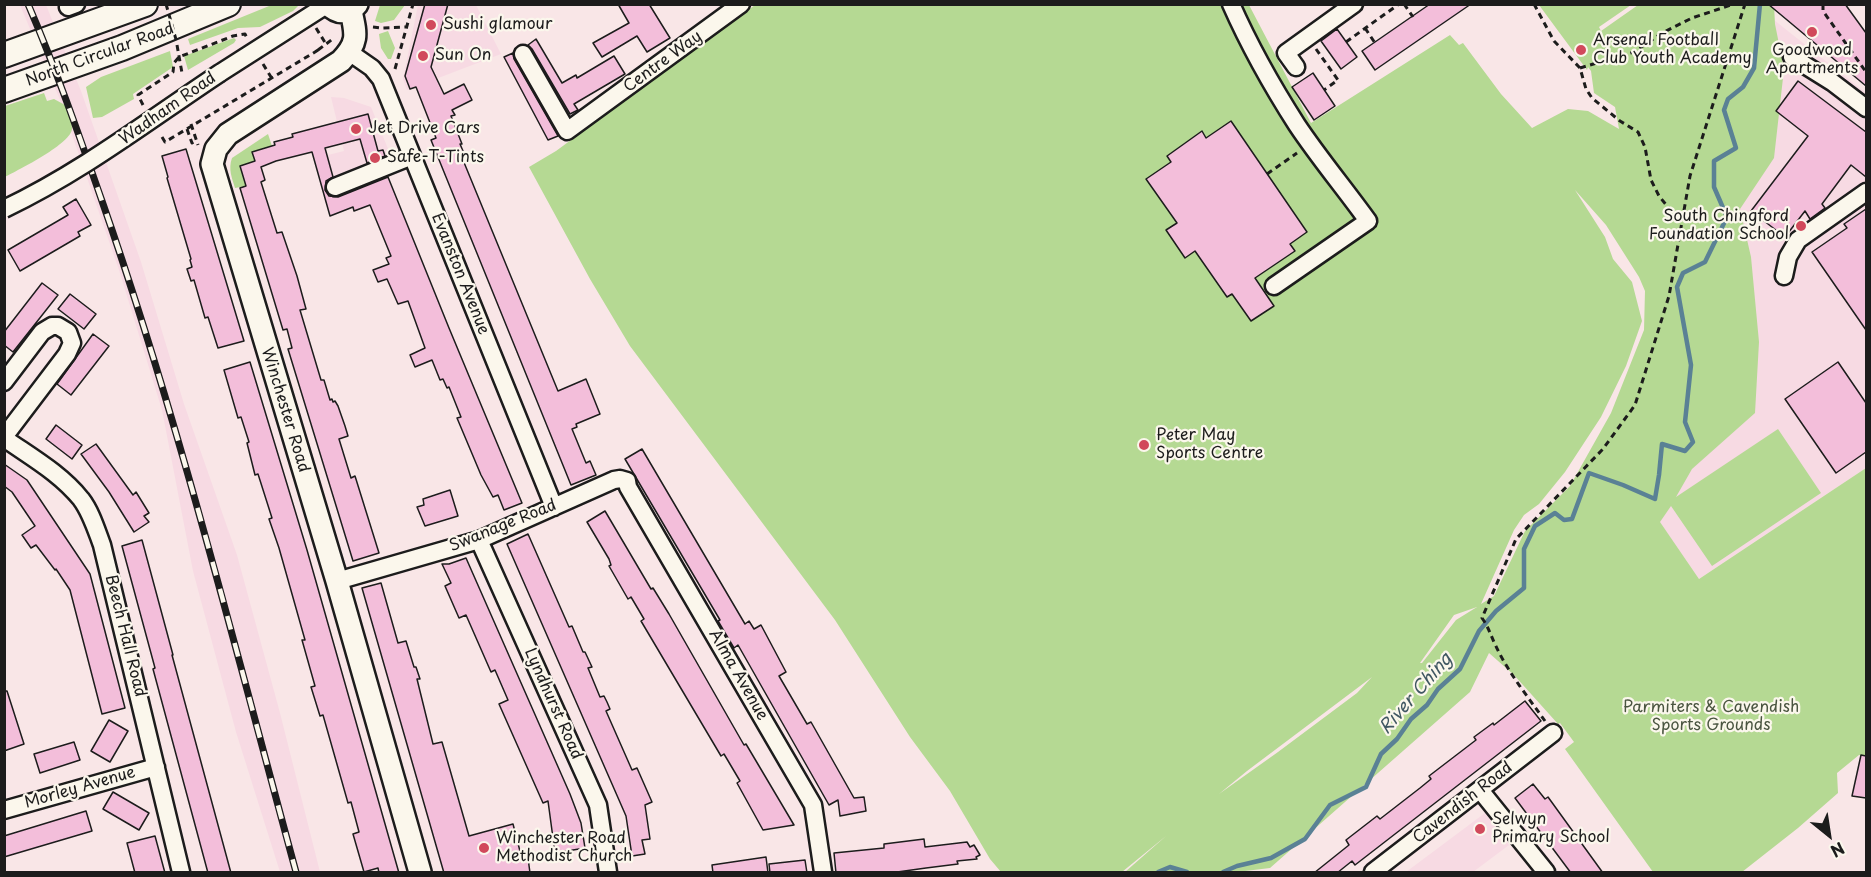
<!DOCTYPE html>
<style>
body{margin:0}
#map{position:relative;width:1871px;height:877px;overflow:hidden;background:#f9e6e7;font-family:"Playpen Sans",sans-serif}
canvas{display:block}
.frame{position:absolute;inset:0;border:6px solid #1c1c1c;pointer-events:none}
.north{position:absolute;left:1799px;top:805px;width:60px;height:60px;-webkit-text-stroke:4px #fbf7ec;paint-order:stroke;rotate:150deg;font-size:16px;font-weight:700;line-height:24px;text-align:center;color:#1c1c1c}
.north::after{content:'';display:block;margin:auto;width:21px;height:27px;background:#1c1c1c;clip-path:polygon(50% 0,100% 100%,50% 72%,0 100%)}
</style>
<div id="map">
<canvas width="1871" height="877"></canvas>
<div class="frame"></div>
<div class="north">N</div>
</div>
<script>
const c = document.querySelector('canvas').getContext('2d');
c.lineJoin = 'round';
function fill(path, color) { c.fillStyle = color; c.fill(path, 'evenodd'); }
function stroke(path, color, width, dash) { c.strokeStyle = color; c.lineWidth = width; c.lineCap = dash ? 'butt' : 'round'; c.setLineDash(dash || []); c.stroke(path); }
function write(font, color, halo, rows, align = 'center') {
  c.font = font + ' "Playpen Sans",sans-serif'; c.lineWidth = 4.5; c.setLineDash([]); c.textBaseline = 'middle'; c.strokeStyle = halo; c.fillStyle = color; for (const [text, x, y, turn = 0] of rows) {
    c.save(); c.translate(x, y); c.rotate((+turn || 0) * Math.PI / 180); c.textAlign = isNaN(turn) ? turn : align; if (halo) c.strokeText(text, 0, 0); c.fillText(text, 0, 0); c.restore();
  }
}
fill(new Path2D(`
 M20,5H46L81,91L141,262L184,404L237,555L280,713L320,872H280L236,732L193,571L162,410L119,270L60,100Z
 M418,5H476L501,54L407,90L403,79Z
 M1764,12L1866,93V468L1699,579L1651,510L1740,141Z
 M331,97L344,98L371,107L397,171L325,203L316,158L344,151Z
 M1485,813L1509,845L1473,872H1406Z`), '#f7dae3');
fill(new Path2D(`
 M274,4L299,5L293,11L260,27L238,28L190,45L188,39Z
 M380,5V4L405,5L394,20L381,23L375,21Z
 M755,5H1249L1311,123L1450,35L1459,45L1463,43L1501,94L1532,128L1568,109L1588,111L1619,129L1615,107L1594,93L1591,71L1588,67L1587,70L1539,5H1631L1599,27L1601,31L1638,5H1774L1775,24L1784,69L1774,158L1740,209L1751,257L1759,342L1755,413L1692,469L1676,497L1778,429L1821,493L1712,566L1671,506L1660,522L1699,579L1866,468V756L1859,755L1837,773L1838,793L1798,828L1742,872H1653L1565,749L1574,742L1560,723L1558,724L1514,675L1489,653L1470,692L1270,868L1237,872H1125L1166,836L1122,872H1001L990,859L950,791L910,737L835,620L630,346L590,279L529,167L556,151ZM1575,190L1606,225L1639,277L1645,291L1644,330L1611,413L1570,486L1525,531L1494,596L1481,604L1514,530L1524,515L1539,504L1565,472L1601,417L1626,366L1642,321L1632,282L1613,259L1605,237ZM1477,607L1456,620L1422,663H1420L1454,615ZM1372,677L1357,693L1278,752L1219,794L1247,771Z
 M388,31L395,48L391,59H388L381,48L379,34Z
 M234,38L236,40L234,43L188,70L184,56Z
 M170,51L173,67L133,94L134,99L102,117L93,118L86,87L101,77Z
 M44,93L47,101L54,99L65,105C67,112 72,121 72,128C73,143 18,170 5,177V106Z
 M268,134L272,146L255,161L240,166L246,186L235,188C232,178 228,169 232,158Z`), '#b5d993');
stroke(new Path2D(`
 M1158,872L1170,867L1187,872
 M1223,872L1237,866L1271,858L1305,839L1330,805L1366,787L1381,754L1397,739L1411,719L1427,705L1438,689L1460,669L1479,631L1496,611L1524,588V549L1535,526L1555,513L1564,520L1572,519L1589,473L1623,485L1655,499L1659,475L1662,444L1685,451L1693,442L1685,422L1691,365L1677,287L1683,273L1705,262L1727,217L1714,187V161L1736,148L1724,110L1728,99L1743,87L1754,68L1760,4`), '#5a8195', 4.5);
const building = new Path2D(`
 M425,4H448L431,67L444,94L464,84L472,100L452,110L455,115L451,116L462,144H460L466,158L463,160L558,391L586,379L600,414L576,424L577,427L572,429L586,463L590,461L596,475L571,485L431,140L436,138L416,87L410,89L405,76Z
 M618,4H649L670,38L647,52L637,36L602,57L593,43L629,23Z
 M1430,4H1471L1375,70L1362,51Z
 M1768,4H1845L1866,33V86Z
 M1337,29L1357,57L1341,69L1321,41Z
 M536,39L562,83L576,75L577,78L614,56L625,74L574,104L578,110L570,114L532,49L528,45Z
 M513,53L514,59L558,136L548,140L504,57Z
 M1313,73L1335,106L1314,120L1292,87Z
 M1798,81L1866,132V177L1851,165L1822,204L1825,208L1810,219L1805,211L1785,237L1751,211L1808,136L1776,111Z
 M368,114L378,151L383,150L385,156L367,163L360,139L325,148L333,177L326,181L325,190L329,196L338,197L388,177L449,328L522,503L504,510L498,495L493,497L481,475L457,418L461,417L449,387L447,388L443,379L440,380L432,360L415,367L410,355L425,348L408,301L398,304L387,279L378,282L373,270L389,264L386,258L391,256L370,205L354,211L353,207L330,216L312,152L276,161L261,167L265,180L261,182L277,233L282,232L297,276L306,309L300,310L321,380H324L330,400L332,399L333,402L335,401L338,406L345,426L348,436L339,439L351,478L355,476L379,553L353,561L288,349L292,348L287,329L283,330L240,188L246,186L240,166L255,161L252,152L275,145L274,142L293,137L292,134Z
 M1231,121L1307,232L1290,244L1295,251L1255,278L1274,306L1251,321L1232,294L1227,297L1195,251L1185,258L1166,230L1177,223L1146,179L1171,162L1167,156L1202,131L1206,138Z
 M186,149L244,341L218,348L208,317L205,318L194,280L191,281L187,269L192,267L190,260L191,259L167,178L168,177L162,156Z
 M76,199L91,225L78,232L80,236L20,271L8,250L68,215L63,207Z
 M1866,209V330L1812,252L1847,228L1844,224Z
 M42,283L58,295L13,352L4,345V332Z
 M70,294L96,314L84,329L58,309Z
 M93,334L109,346L71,395L57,384Z
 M250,362L307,550L399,873H379L378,868L364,872L353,834L359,832L351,802L348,803L323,715L320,716L311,687L315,686L302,640H305L279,548L269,519L272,518L258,474L255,475L247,443L249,442L241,417L238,418L224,370Z
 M1838,362L1866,403V452L1836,473L1785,399Z
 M56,425L82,445L72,459L46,439Z
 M96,444L133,495L136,492L149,513L144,516L149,522L134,532L109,492L81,454Z
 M642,449L745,624L749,621L754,629L761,625L786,672L779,676L807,724L811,722L854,798L864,797L866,811L840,816L838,800L829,805L738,645L734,648L718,621L720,620L625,459Z
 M4,464L27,480L90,574L125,708L102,714L70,590L56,569L55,570L36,545L31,548L22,535L35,526L12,492L4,486Z
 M450,490L458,516L425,526L417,507L424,505L423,499Z
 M605,511L651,589L653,588L669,614L744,745L746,744L794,825L763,830L737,783L740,781L724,754L721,756L641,621L644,619L631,597L628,599L609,566L611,565L609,559L587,522Z
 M528,534L569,627L572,626L583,652H585L592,667L588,668L600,697L604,696L607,702L610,709L606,711L632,770L637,768L652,802L645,805L650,839L642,840L645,854L632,856L626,816L507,544Z
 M142,540L173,655H172L231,873H208L153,669L155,668L122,546Z
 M466,558L570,794L581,823L585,848L555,853L548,801L543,803L499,704L508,700L495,670L491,672L466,615L459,618L445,586L451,583L442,564H449Z
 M381,583L398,643L406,641L414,667H416L420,679H417L433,744L442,742L469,836L513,824L522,859L528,858L530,873H444L362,588Z
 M4,691H7L24,744L4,751Z
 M1525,701L1541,721L1355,865L1352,861L1337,873H1314L1349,845L1346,840L1377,816L1380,819L1420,788L1431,779L1429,776L1476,740L1474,737L1493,723L1494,725Z
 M109,720L128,731L110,762L91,751Z
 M74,742L80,760L40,773L34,754Z
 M1861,755L1866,756V798L1852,796Z
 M1533,784L1545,799L1548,797L1603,873H1571L1515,798Z
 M113,792L149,813L139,830L103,809Z
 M86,811L92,831L4,857V836Z
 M155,836L165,873H135L127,843Z
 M924,839L925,847L967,842L970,847L974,845L980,855L976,857L977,859L957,861L958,864L926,868L890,873H836L834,853L884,848V844Z
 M766,857L768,873H713L712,865Z
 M805,860L807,873H770L769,864Z`);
fill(building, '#f3beda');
stroke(building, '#1c1c1c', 1.5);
const minor = new Path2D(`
 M1231,4C1250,47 1272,86 1297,125C1319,158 1345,189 1368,221L1274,286
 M68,7L76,4
 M349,52L372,68L381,79L554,507
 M523,54L567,131L741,4
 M1792,57L1832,82L1866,108
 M1296,67L1286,53L1354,4
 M220,73L328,4
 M335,187L412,156
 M1784,276L1788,257L1798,240L1866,192
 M4,382L42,332L52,326H58L68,332L72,343L67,354L4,437
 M4,438C31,457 60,473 81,499C91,512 96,529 102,545L181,872
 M479,540L598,805L608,872
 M337,581L479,540L614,480L620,479L627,481L628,487L813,805L823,872
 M1480,790L1546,872
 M4,810L156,767
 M1373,872L1553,733`);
const major = new Path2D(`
 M328,4C337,14 349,15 357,4
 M351,11C356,34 359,42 341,61L228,134L216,149L212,164L337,581L420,872`);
const highway = new Path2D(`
 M4,55L145,4
 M4,90L122,48L228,4`);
stroke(minor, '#1c1c1c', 21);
stroke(major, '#1c1c1c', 26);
stroke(highway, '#1c1c1c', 28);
stroke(new Path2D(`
 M1404,4L1413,17
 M1534,4L1554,41L1580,68L1586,89L1592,98L1620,121L1638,132L1645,147L1651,180L1659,196L1672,212L1683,221
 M1823,4V11L1866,72
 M373,27L382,28L407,27
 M316,28L326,44
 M1365,28L1375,43
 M1346,42L1399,4
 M177,45L182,73
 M1316,49L1338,80L1324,90
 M318,50L334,38
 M263,64L271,77
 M1580,68L1634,52L1662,33L1692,18L1734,4
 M395,69L413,4
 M143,105L138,95L173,72L174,63L179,57L233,36L245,34L247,38
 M191,124L198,145
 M187,129L192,143L196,141
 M162,137L165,142L315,52L318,50L319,53
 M1267,174L1297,153
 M1545,721C1528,697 1507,671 1495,644C1490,634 1489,628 1482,618L1516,539L1603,449L1635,405L1669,296L1690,176L1745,4`), '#1c1c1c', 3, [6, 4.5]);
stroke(minor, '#fbf7ec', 16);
stroke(major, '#fbf7ec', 21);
stroke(highway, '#fbf7ec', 24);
const rail = new Path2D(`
 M28,4C56,69 79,135 102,201C179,421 235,648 296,872`);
stroke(rail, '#1c1c1c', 7);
stroke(rail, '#fbf7ec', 4.5, [14]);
const minorBridge = new Path2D(`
 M4,209C82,172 149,120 220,73`);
stroke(minorBridge, '#1c1c1c', 21, []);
stroke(new Path2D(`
 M166,4L177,43`), '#1c1c1c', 3, [6, 4.5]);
stroke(minorBridge, '#fbf7ec', 16);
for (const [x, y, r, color] of [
 [431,25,6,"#d1495b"],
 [1812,32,6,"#d1495b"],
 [1581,50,6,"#d1495b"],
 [423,56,6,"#d1495b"],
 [356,129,6,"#d1495b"],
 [375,158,6,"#d1495b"],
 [1801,226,6,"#d1495b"],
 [1144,445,6,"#d1495b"],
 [1480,829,6,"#d1495b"],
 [484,848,6,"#d1495b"]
]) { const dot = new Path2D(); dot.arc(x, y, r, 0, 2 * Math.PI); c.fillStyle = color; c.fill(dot); stroke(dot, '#fbf7ec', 2); }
write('16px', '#1c1c1c', '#fbf7ec', [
 ["Sushi glamour",443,25],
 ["Arsenal Football",1593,41],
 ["Club Youth Academy",1593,59],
 ["Goodwood",1812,51,"center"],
 ["Apartments",1812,69,"center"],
 ["Sun On",435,56],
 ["Jet Drive Cars",368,129],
 ["Safe-T-Tints",387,158],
 ["South Chingford",1789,217,"right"],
 ["Foundation School",1789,235,"right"],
 ["Peter May",1156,436],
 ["Sports Centre",1156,454],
 ["Selwyn",1492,820],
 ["Primary School",1492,838],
 ["Winchester Road",496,839],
 ["Methodist Church",496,857]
], 'left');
write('16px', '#1c1c1c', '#fbf7ec', [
 ["North Circular Road",100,55,-20],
 ["Centre Way",663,62,-36],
 ["Wadham Road",168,109,-35],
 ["Evanston Avenue",460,274,68],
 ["Winchester Road",285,410,73],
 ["Swanage Road",503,526,-22],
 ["Beech Hall Road",125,636,76],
 ["Alma Avenue",738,675,60],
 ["Lyndhurst Road",553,704,66],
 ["Morley Avenue",80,788,-16],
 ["Cavendish Road",1463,803,-38]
]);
write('16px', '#4a5540', '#fbf7ec', [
 ["Parmiters & Cavendish",1711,708],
 ["Sports Grounds",1711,726]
]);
write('italic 18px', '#405762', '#fbf7ec', [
 ["River Ching",1416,694,-49]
]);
</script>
